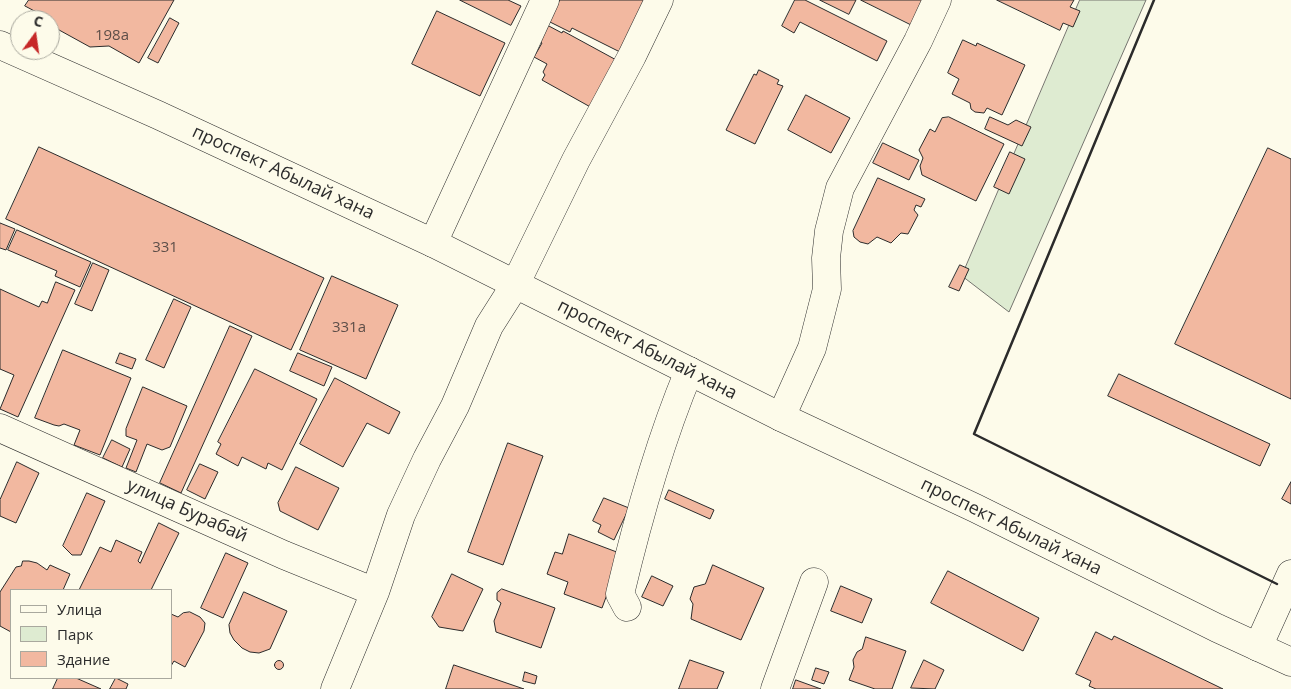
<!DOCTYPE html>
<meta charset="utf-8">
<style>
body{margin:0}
#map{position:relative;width:1291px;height:689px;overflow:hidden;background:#fdfbea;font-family:"Open Sans",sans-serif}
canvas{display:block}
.legend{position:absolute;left:10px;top:589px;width:162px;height:90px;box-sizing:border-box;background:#fdfbea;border:1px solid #a9a89e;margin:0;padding:6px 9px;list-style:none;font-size:15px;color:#2b2b2b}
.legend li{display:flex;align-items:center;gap:10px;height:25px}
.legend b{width:25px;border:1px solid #a9a89e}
.north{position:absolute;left:10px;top:10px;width:50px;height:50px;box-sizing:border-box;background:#fdfbea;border:1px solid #a9a89e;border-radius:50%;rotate:14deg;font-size:14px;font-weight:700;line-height:20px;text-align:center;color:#2b2b2b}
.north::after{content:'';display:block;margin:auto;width:18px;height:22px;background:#c62828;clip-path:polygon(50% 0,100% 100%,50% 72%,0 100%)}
</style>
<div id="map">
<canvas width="1291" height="689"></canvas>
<ul class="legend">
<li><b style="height:6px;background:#fdfbea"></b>Улица</li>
<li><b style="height:14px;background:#deebd1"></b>Парк</li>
<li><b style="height:14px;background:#f2b8a0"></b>Здание</li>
</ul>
<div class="north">С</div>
</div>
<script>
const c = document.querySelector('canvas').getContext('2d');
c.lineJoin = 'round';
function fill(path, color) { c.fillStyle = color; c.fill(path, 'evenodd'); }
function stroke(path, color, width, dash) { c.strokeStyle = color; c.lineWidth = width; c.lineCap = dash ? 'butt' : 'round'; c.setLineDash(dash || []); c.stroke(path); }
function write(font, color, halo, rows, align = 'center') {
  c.font = font + ' "Open Sans",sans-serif'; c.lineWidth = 4; c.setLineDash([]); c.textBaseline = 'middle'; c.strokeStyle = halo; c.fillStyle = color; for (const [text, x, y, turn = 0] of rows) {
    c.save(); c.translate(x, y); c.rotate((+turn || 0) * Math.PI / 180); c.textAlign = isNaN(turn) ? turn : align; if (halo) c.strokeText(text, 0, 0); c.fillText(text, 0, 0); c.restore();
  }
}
const green = new Path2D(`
 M1080,0H1146L1009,312L962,276Z`);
fill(green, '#deebd1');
stroke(green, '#74746e', 1);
const building = new Path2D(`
 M29,0H174L139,63L109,46L90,47L50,25V20L40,19L42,15L25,6Z
 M460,0H508L521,6L511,25Z
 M560,0H646L620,52L572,28L570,32L550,22Z
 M795,0H805L887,41L877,61L800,22L794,33L782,26Z
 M820,0H856L849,14Z
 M861,0H924L912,25Z
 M997,0H1074L1070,7L1080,11L1073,27L1063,23L1060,30Z
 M437,11L505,43L480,96L412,64Z
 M170,18L179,23L158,63L148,58Z
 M547,25L562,33L563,31L620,62L594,109L542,80L545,75L543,72L547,64L534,57L542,43L539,41Z
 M963,40L976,46L977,43L1025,65L1002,115L987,108L984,113L975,112L971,109L970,103L952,94L959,79L948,73Z
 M759,70L779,80L777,84L783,86L755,144L726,130L754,74L756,75Z
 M806,95L850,118L831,153L788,130Z
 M949,117L1004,144L976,201L922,175L920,166L923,158L919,150L930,129L935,132L942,118Z
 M990,117L1008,125L1016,120L1031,127L1022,146L985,129Z
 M883,143L919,160L909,180L873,163Z
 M39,147L324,278L291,350L6,219Z
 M1268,148L1291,159V399L1175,344Z
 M1010,152L1025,159L1009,194L994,187Z
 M878,178L925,199L921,207L916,205L914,210L918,215L908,234L901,233L891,243L877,237L868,244L860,242L854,237L853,231Z
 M0,223L15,229L6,250L0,248Z
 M17,230L91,262L80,287L55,276L57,271L8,250Z
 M93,263L109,270L92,311L75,304Z
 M960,265L969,269L959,291L949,287Z
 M332,276L398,305L366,379L300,350Z
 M56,282L75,290L18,417L0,409L14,375L0,369V289L39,307L42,301L47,303Z
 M174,299L191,307L164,368L146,360Z
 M230,326L252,336L181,493L160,483Z
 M63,350L131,378L100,455L74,445L80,430L64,424L59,426L54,425L35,418Z
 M120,353L136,359L132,369L116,363Z
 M298,353L332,367L324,386L290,371Z
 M255,369L317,399L282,470L268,463L266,469L242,457L238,466L216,454L221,444L218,442Z
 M1119,374L1270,444L1260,466L1108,396Z
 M335,378L400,412L389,434L367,423L343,467L300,444Z
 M143,387L187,406L170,447L162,450L147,444L136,472L126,468L137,440L126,436V429Z
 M112,440L130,449L122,467L103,458Z
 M508,443L543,456L503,565L468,552Z
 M17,462L39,473L16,523L0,516V500Z
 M200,464L218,472L205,499L187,490Z
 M296,467L339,488L318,530L280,511L278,503Z
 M1291,482V504L1282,499Z
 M669,490L714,510L710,519L665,499Z
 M87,493L105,501L81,555H72L63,546Z
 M604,498L629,508L614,540L598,532L601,525L593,521Z
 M159,523L179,533L151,590H79L100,547L111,552L116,540L142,552L138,561L140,563Z
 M569,534L622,554L602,608L564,594L568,582L547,574L555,552L562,554Z
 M226,553L248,563L223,618L201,608Z
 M23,561H29L37,563L47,570L50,565L70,574L63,590H11V632L0,626V592L16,567L21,566Z
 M713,565L764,588L741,640L691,619L693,604L690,599L694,587L705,584Z
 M948,571L1039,618L1023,651L931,603Z
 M452,574L483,589L463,631L439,627L432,617Z
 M652,576L673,586L663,606L642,597Z
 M841,586L872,599L862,623L831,611Z
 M502,589L555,608L541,648L496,632L494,621L501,603L497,600V593Z
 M244,592L287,611L270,649L259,653L250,652L242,648L234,640L230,633L229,625Z
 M190,612L200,617L205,623L204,631L185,667L174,661L171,666V614L178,617L183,613Z
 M1096,632L1112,640L1114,636L1223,689H1096L1089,686L1091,681L1076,674Z
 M866,637L906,651L892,689H875L849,680L854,667L853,660L857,652L862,649Z
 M690,660L724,672L717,689H679Z
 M924,660L944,670L935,689L911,688Z
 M274.5 665a4.5 4.5 0 1 1 9 0a4.5 4.5 0 1 1-9 0Z
 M454,665L524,689H446Z
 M816,668L829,672L824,684L812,680Z
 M525,672L537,676L535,684L523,681Z
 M58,678H76L101,689H53Z
 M116,678L128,684L126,689H110Z
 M796,680L821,689H793Z`);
fill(building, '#f2b8a0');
stroke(building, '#2b2b2b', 1);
const minor = new Path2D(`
 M433,243L545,0
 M781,417L812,348L827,289L826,258L829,231L840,188L918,41L937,0
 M0,428L284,555L375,592
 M627,607L620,594C638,518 659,443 689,371
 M1258,647L1291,574
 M335,689L375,592L401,515L427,459L455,406L489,326L515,285L576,160L632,56L659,0
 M775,689L814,582`);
const major = new Path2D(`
 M0,45L158,115L433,243L781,417L975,508L1217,628L1291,662`);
stroke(minor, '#2b2b2b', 29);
stroke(major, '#2b2b2b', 29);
stroke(minor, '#fdfbea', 28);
stroke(major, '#fdfbea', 28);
stroke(new Path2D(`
 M1154,0L974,434L1277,584`), '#2b2b2b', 2.5);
write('15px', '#5d4e48', null, [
 ["198а",112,36],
 ["331",165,248],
 ["331а",349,328]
]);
write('18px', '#2b2b2b', '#fdfbea', [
 ["проспект Абылай хана",283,173,25],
 ["проспект Абылай хана",647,350,27],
 ["улица Бурабай",187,511,24],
 ["проспект Абылай хана",1011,527,26]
]);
</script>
